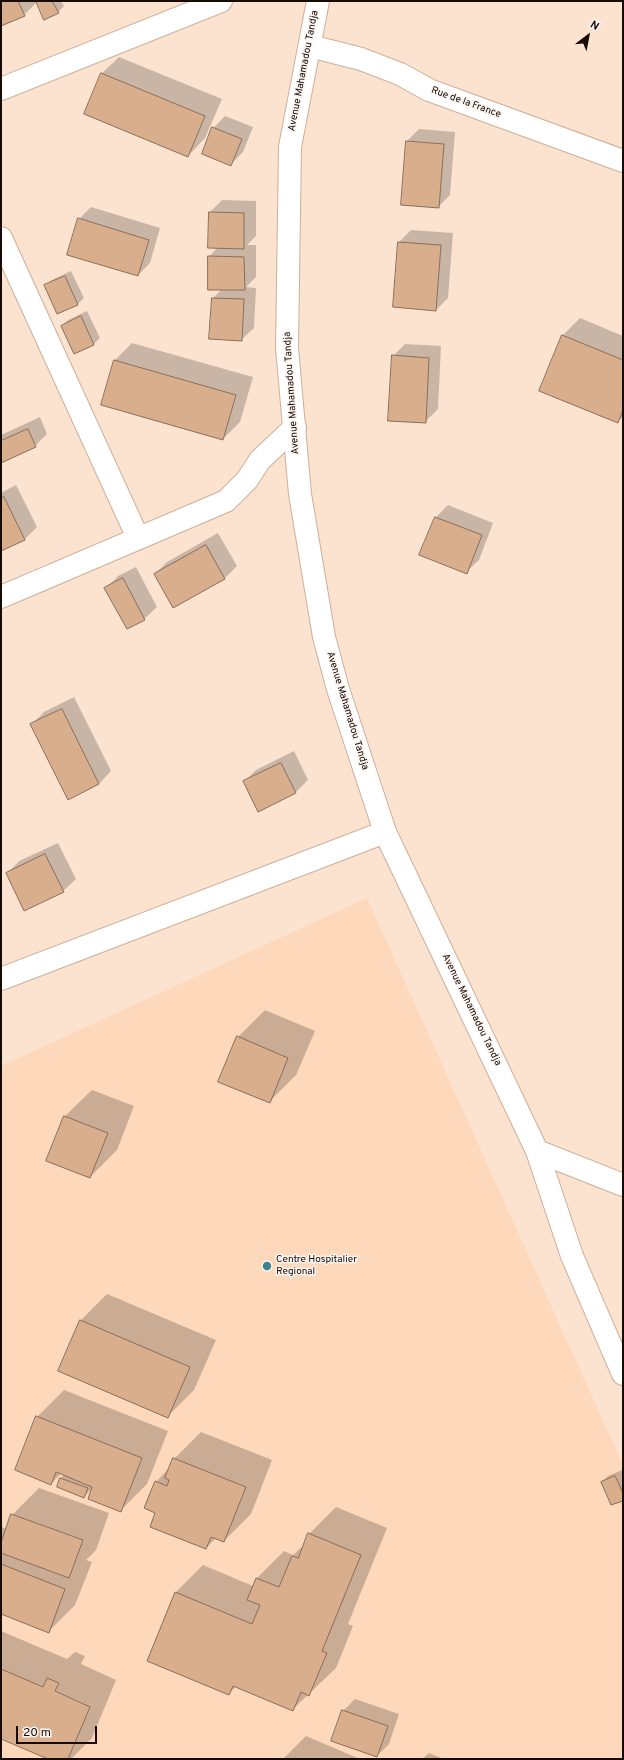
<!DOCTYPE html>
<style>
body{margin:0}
#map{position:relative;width:624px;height:1760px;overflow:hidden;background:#fce3d0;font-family:Overpass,sans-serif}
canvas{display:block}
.frame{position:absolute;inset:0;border:2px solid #160c05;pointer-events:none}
.north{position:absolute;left:568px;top:16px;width:40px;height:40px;-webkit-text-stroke:3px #fbf4f0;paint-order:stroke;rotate:32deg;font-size:11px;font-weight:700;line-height:16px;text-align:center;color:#160c05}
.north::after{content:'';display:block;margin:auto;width:14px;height:18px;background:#160c05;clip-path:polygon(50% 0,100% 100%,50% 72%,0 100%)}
.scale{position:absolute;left:16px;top:1726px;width:81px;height:18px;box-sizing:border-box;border:2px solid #160c05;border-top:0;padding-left:5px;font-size:12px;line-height:14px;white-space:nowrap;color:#160c05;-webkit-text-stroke:3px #fbf4f0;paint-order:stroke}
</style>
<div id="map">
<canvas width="624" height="1760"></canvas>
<div class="frame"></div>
<div class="north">N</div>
<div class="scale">20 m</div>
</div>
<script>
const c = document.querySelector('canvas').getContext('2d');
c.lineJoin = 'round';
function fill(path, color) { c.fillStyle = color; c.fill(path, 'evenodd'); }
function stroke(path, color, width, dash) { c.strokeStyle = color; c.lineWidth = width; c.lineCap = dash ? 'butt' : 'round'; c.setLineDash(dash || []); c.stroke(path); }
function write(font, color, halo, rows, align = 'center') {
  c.font = font + ' Overpass,sans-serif'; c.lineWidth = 3; c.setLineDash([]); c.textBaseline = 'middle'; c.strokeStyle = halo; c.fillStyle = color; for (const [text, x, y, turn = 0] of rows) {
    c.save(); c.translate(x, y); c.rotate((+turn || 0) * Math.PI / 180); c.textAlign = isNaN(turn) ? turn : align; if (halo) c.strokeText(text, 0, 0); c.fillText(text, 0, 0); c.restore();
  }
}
fill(new Path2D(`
 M367,898L623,1465V1759H1V1066Z`), '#fdd8bb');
fill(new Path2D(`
 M1,1H61L64,6L58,12L37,2L24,15L1,25Z
 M119,57L222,99L205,138L188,156L101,74Z
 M225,116L253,127L243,152L231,164L213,128Z
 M419,129L455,132L450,195L438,207L407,141Z
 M222,200L256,201V236L247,245H256V277L246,287L256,288L254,328L241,340L213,298L222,289L209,257L218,247L210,212Z
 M91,207L160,228L150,263L138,275L79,219Z
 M411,230L453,233L448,298L436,310L394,306L399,242Z
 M71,271L84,298L78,304L46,286L52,280Z
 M87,311L100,338L94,344L74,353L62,326L68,320Z
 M580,318L623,336V417L617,422L563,335Z
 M132,343L253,377L240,422L223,439L102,404L115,360Z
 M405,344L441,346L438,409L425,422L393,356Z
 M40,417L47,434L35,446L1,461V435Z
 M16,485L37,527L25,539L1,550V493Z
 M448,505L493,523L479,560L466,572L436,517Z
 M218,533L237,566L225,578L173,607L155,574L167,562Z
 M136,567L157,607L144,619L127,628L106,588L118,576Z
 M74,697L111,771L99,784L32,724L44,712Z
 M294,751L308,780L296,792L258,811L244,782L256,770Z
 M58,843L76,879L63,891L7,874L19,861Z
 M265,1010L315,1031L296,1075L269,1102L238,1037Z
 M92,1090L134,1106L117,1150L90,1177L65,1116Z
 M107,1294L216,1340L194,1390L167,1417L80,1321Z
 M64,1390L168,1431L147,1484L120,1511L93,1487L84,1497L58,1486L61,1478L64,1475L61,1473L51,1484L37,1417Z
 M201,1432L272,1460L251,1514L224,1541L216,1538L206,1548L156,1512V1482L171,1466L174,1459Z
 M622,1470L623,1474V1499L602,1482L608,1476Z
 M39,1488L109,1513L96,1550L86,1560L92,1562L75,1605L48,1632L1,1613V1527L7,1529L12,1515Z
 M336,1507L387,1528L348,1624L353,1626L336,1668L293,1709L236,1686L229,1694L148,1660L176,1592L203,1565L253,1586L257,1578L284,1551L293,1555L304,1545L309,1534Z
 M1,1631L67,1659L75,1652L85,1656L81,1664L116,1680L92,1738L71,1759H50L1,1738Z
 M355,1699L399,1714L389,1744L377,1756L343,1711Z
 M306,1736L360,1759H283Z
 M429,1753L444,1759H422Z`), '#0003');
const building = new Path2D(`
 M1,1H18L25,16L1,26Z
 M36,1H52L59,13L44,20Z
 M101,73L205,116L188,157L84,114Z
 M212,127L242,139L231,166L202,154Z
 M406,141L444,144L439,208L401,205Z
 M209,212L244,213V249L208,248Z
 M78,218L149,240L138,276L67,255Z
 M398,242L441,245L436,311L393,307Z
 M208,256L244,257L245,290H208Z
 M65,276L78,305L57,314L44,285Z
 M212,298L244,299L242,341L209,339Z
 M81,316L94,345L74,354L61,326Z
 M562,335L623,360V410L618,423L539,391Z
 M392,355L429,358L426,423L388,421Z
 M114,360L236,395L223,440L101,405Z
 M28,429L36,447L1,463V441Z
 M4,497L25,540L1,551V498Z
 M435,517L482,535L467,574L419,555Z
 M206,545L225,579L173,608L154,574Z
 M123,578L145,620L127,629L104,588Z
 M62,709L99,784L68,800L30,724Z
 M281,763L296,793L258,812L243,781Z
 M45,854L64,892L24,911L6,873Z
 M237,1036L288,1058L270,1103L218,1082Z
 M64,1116L108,1133L90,1178L46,1161Z
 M80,1320L190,1367L168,1418L58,1371Z
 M36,1416L142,1458L121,1512L88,1499L92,1487L56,1472L51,1485L15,1470Z
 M173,1458L246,1487L224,1542L211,1537L206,1549L150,1527L155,1513L144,1508L155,1481L167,1486L169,1480L165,1478Z
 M615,1476L623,1493V1501L611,1505L601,1482Z
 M60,1478L88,1488L84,1498L57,1487Z
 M11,1514L83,1540L69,1578L1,1553V1543Z
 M308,1533L361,1555L322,1651L327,1653L309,1696L301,1692L293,1711L233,1686L229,1695L147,1661L175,1592L252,1624L260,1605L247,1600L256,1578L279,1587L292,1556L298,1558Z
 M1,1564L65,1589L49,1633L1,1614Z
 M1,1669L43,1687L47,1678L59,1683L55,1691L90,1707L68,1759H48L1,1739Z
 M342,1710L388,1726L377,1757L331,1741Z`);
fill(building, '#d8ae8c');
stroke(building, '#896e59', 1);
const minor = new Path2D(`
 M310,46L361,59L400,74L429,90L623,161
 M1,238L138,538
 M1,597L226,501L247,480L260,460L295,427`);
const tertiary = new Path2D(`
 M1,89L221,1
 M1,979L385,832
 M537,1151L623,1185`);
const secondary = new Path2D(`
 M318,1L290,147L287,348L300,494L324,637L338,689L385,832L537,1151L572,1256L623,1374`);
stroke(minor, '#cdaf98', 24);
stroke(tertiary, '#cdaf98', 24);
stroke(secondary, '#cdaf98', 24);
stroke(minor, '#fff', 22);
stroke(tertiary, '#fff', 22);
stroke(secondary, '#fff', 22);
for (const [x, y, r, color] of [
 [267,1266,5,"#3d838f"]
]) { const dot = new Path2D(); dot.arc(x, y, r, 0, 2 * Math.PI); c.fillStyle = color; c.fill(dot); stroke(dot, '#fbf4f0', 1.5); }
write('10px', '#160c05', '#fbf4f0', [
 ["Avenue Mahamadou Tandja",304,71,-79],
 ["Rue de la France",466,103,20],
 ["Avenue Mahamadou Tandja",292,393,-94],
 ["Avenue Mahamadou Tandja",347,711,73],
 ["Avenue Mahamadou Tandja",471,1010,64]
]);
write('10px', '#160c05', '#fbf4f0', [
 ["Centre Hospitalier",276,1260],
 ["Regional",276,1272]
], 'left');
</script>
